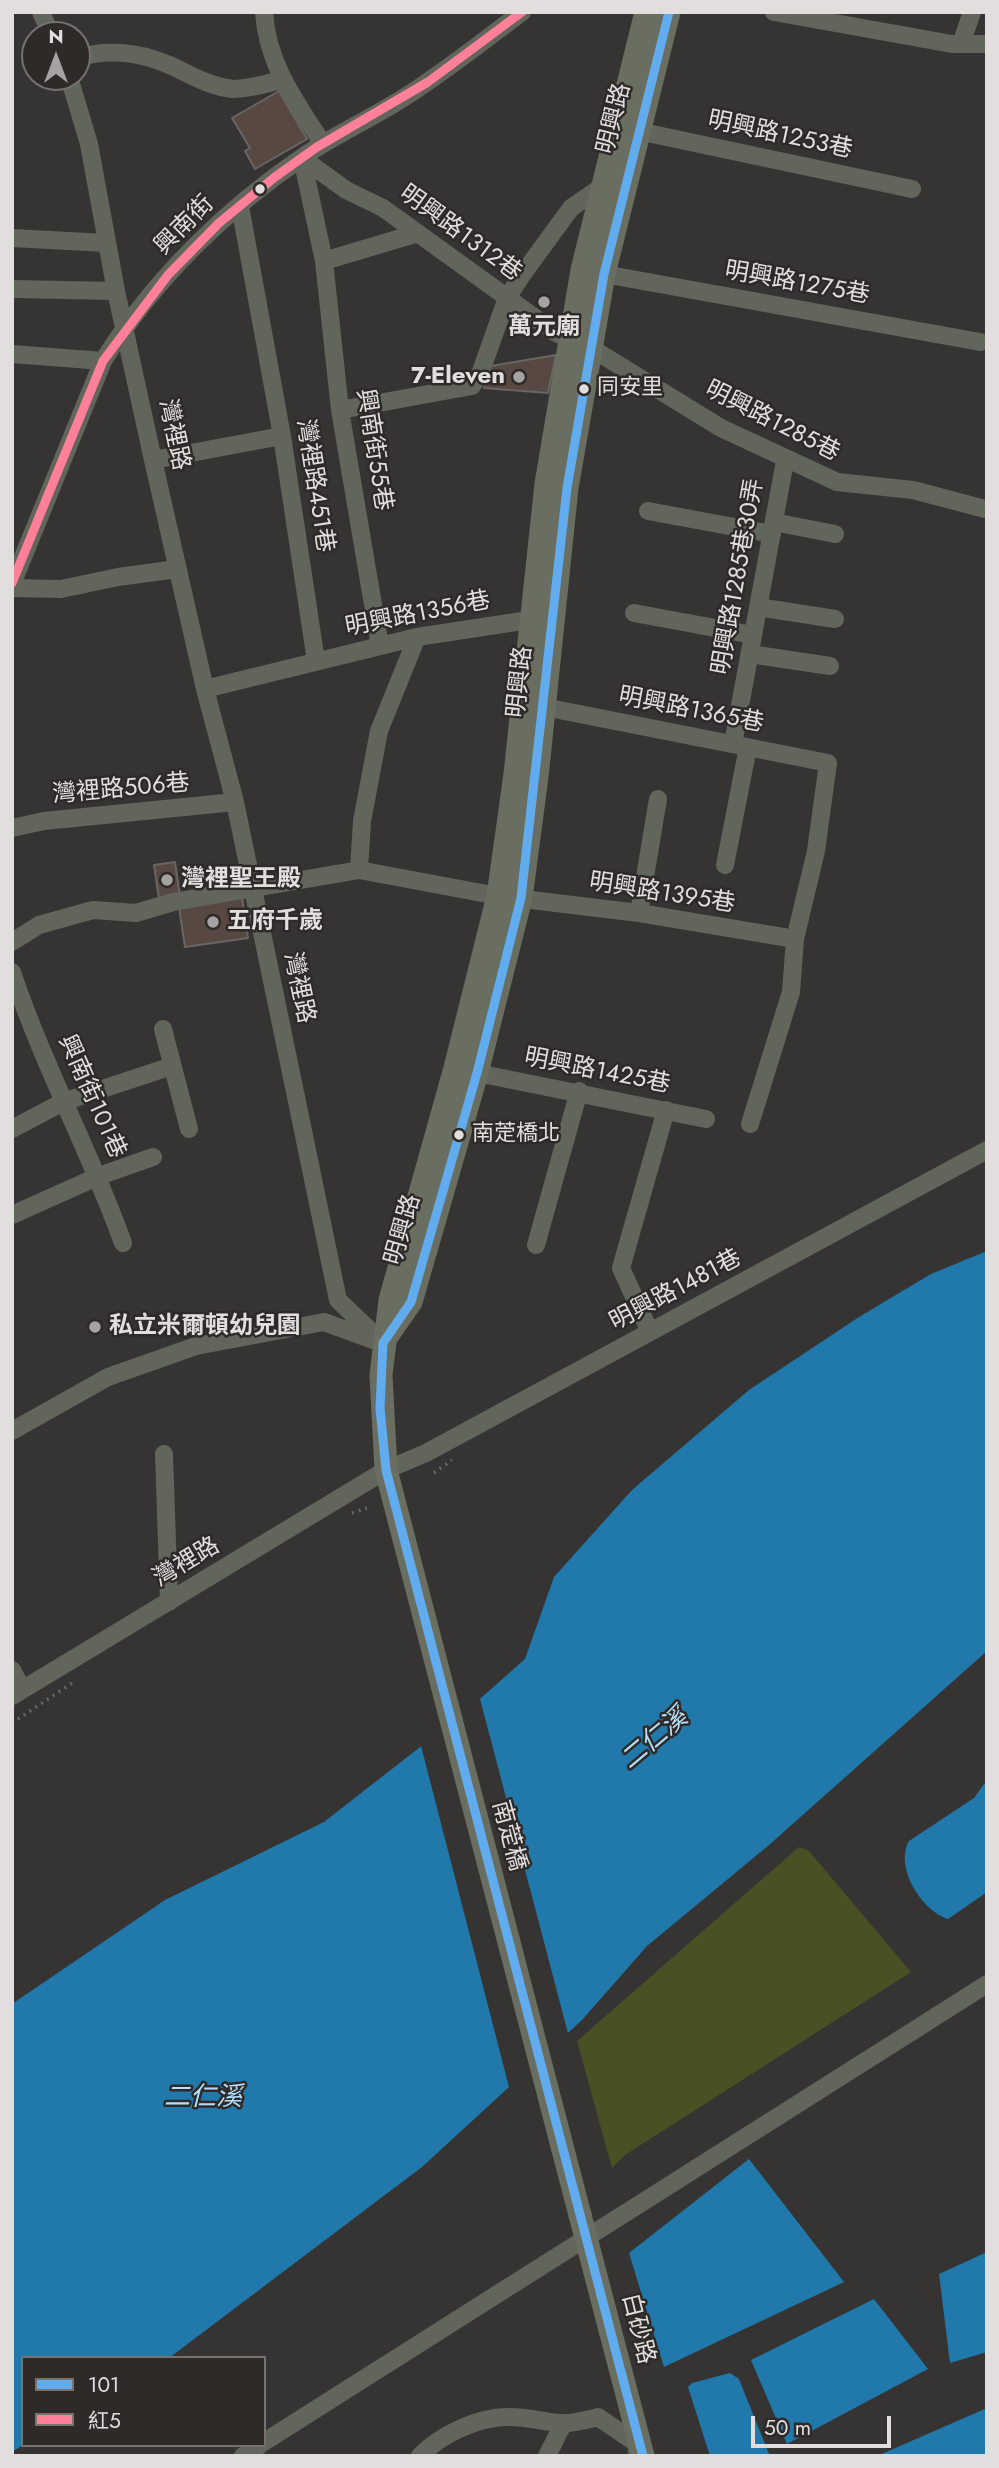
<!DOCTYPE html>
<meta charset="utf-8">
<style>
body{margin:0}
#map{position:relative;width:999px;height:2468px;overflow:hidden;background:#363433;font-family:Jost,"Noto Sans TC",sans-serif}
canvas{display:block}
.frame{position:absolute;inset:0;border:14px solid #e1dedd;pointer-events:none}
.legend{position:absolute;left:21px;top:2356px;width:245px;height:91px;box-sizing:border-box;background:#2d2a28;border:2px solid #757270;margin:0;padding:9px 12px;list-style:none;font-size:21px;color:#e1dedd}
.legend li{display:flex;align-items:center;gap:14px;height:35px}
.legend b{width:35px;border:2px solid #757270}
.north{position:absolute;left:21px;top:21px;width:70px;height:70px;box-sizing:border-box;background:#2d2a28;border:2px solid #757270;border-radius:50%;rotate:0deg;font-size:19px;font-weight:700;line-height:28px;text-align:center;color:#e1dedd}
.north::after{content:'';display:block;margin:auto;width:24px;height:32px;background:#a5a2a2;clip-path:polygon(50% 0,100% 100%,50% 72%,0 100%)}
.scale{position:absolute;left:751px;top:2416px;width:140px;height:32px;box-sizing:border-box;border:4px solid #e1dedd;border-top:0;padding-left:9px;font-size:21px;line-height:24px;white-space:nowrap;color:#e1dedd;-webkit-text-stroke:5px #2d2a28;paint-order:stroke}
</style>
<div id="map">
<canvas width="999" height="2468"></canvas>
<div class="frame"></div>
<ul class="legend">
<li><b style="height:9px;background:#60acee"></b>101</li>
<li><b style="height:9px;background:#ff8098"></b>紅5</li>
</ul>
<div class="north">N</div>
<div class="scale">50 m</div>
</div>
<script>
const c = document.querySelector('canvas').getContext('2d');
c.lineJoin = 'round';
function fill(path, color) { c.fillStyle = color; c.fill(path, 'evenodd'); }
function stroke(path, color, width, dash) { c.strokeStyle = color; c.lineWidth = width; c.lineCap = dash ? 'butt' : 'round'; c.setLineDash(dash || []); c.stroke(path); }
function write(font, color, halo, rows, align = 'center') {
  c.font = font + ' Jost,"Noto Sans TC",sans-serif'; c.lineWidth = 5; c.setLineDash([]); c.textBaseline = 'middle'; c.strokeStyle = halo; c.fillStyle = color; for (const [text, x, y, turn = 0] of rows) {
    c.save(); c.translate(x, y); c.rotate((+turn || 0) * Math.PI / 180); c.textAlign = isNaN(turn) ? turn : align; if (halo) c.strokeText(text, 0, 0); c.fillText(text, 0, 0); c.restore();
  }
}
fill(new Path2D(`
 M799,1847L809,1851L911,1972L625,2155L612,2168L577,2041Z`), '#495023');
fill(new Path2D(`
 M987,1251V1651L769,1845L647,1946L582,2020L422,2167L169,2358H23V2445L12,2452V2004L165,1900L324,1822L465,1712L525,1659L554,1577L632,1490L749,1390L859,1317L931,1274Z
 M984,1784H987V1892L948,1919C922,1911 894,1867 909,1841L974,1798Z
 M749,2159L844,2282L664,2367L629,2253Z
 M987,2252V2352L950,2363L939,2274Z
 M874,2299L928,2369L787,2444L751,2360Z
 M730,2373L739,2379L769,2454L710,2456L688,2387L692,2383Z
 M987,2408V2456H877Z`), '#2079aa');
fill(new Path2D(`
 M479,1695L569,2037L510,2091L420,1742Z`), '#363433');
const building = new Path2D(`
 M279,91L307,139L255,169L245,151L250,148L232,118Z
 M556,355L548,393L484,388L491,366Z
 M175,862L180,896L159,899L154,865Z
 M242,897L248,938L185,947L179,907Z`);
fill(building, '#574941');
stroke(building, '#686665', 2);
stroke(new Path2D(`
 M434,1473L452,1460
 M352,1513L367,1508
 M12,1723L75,1681`), '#656760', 3.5, [2, 5]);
stroke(new Path2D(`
 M41,12L51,35
 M264,12C267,64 296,102 323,144
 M774,12L952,44H987
 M961,44L972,12
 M77,58C112,47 149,54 182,71C198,79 214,87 233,89C250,89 265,84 281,80
 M69,77L89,144L116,291L153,460L205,689L235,802L338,1300L383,1343
 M638,131L912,189
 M302,158L346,190L383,208L556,333L591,348L721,428L837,482L913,490L985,509
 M302,158L324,261
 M240,206L282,436L316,661
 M12,238L106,243
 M604,274L980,342
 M12,289L116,291
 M12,354L103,361
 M340,410L472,386L480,374L507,298L522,275L571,208L600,188
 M153,460L282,436
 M648,511L772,534
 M774,522L835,534
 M12,584L103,361C153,280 226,209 304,156C339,132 379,115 414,91C451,67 486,39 522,12
 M12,588L61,589L118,577L177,569
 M758,607L835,619
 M634,613L753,635
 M380,646L340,410L324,261L418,233
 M750,654L830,666
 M205,689L417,637L529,620
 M544,707L828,763L816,851L795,939L791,992L750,1124
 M733,744L785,461
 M12,828L44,821L235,802
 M725,865L748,747
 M359,870L362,821L379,731L417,637
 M639,913L658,799
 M12,942L39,925L93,910L136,913L173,902L359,870L498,896L639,913L795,939
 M12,972C43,1065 90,1151 123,1243
 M163,1029L189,1129
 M477,1073L706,1119
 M12,1129L63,1102L172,1066
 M12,1215L99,1176L153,1157
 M536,1245L579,1091
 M650,1332L621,1268L666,1110
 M12,1431L108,1377L196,1346L324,1322L376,1341
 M164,1454L169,1602
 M12,1670L22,1689
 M12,1696L386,1470L426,1453L987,1150
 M264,2442L987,1984
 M243,2456L260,2445
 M420,2456C440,2435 478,2417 507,2417C525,2416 543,2422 560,2423C572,2424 586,2420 598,2417L639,2445L637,2451
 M547,2456L563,2424`), '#61655b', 18);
stroke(new Path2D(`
 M386,1338L411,1302L477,1073L521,898L537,777L567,488L604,274L669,12
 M386,1470L381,1375L390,1300L455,1068L498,896L515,774L546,484L582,270L646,12
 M580,2215L643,2456`), '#696e61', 23);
stroke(new Path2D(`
 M386,1470L580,2215`), '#696e61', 23);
stroke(new Path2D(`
 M643,2456L386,1470L380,1408L383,1343L411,1302L477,1073L521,898L567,488L604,274L669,12`), '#60acee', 9);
stroke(new Path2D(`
 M12,583L103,361L168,275L219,223L275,177L317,147L428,82L522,12`), '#ff8098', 9);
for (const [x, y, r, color] of [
 [260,189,6,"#e1dedd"],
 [544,302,7,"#a5a2a2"],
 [519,377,7,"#a5a2a2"],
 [584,389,6,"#e1dedd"],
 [167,880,7,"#a5a2a2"],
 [213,922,7,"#a5a2a2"],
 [459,1135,6,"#e1dedd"],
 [95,1327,7,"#a5a2a2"]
]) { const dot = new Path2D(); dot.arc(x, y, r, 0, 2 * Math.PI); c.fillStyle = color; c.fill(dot); stroke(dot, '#2d2a28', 2.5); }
write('22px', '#e1dedd', '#2d2a28', [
 ["同安里",597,389],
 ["南萣橋北",472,1135]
], 'left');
write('24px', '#e1dedd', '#2d2a28', [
 ["明興路",615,119,-76],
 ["明興路1253巷",780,136,12],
 ["興南街",185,226,-45],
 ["明興路1312巷",460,234,36],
 ["明興路1275巷",797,284,10],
 ["明興路1285巷",772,422,27],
 ["灣裡路",173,435,78],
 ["興南街55巷",373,450,81],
 ["灣裡路451巷",314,486,81],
 ["明興路1285巷30弄",739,577,-80],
 ["明興路1356巷",418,615,-11],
 ["明興路",521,682,-84],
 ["明興路1365巷",691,711,11],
 ["灣裡路506巷",121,790,-5],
 ["明興路1395巷",662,894,9],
 ["灣裡路",298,988,78],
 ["明興路1425巷",597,1072,11],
 ["興南街101巷",91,1097,66],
 ["明興路",404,1230,-74],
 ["明興路1481巷",676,1291,-28],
 ["灣裡路",187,1563,-31],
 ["南萣橋",508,1836,75],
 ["白砂路",637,2329,76]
]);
write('bold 24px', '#e1dedd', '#2d2a28', [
 ["萬元廟",544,328,"center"],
 ["7-Eleven",505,377,"right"],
 ["灣裡聖王殿",181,880],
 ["五府千歲",227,922],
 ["私立米爾頓幼兒園",109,1327]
], 'left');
write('italic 26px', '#b5defc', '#2d2a28', [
 ["二仁溪",655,1740,-40],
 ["二仁溪",203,2099]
]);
</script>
